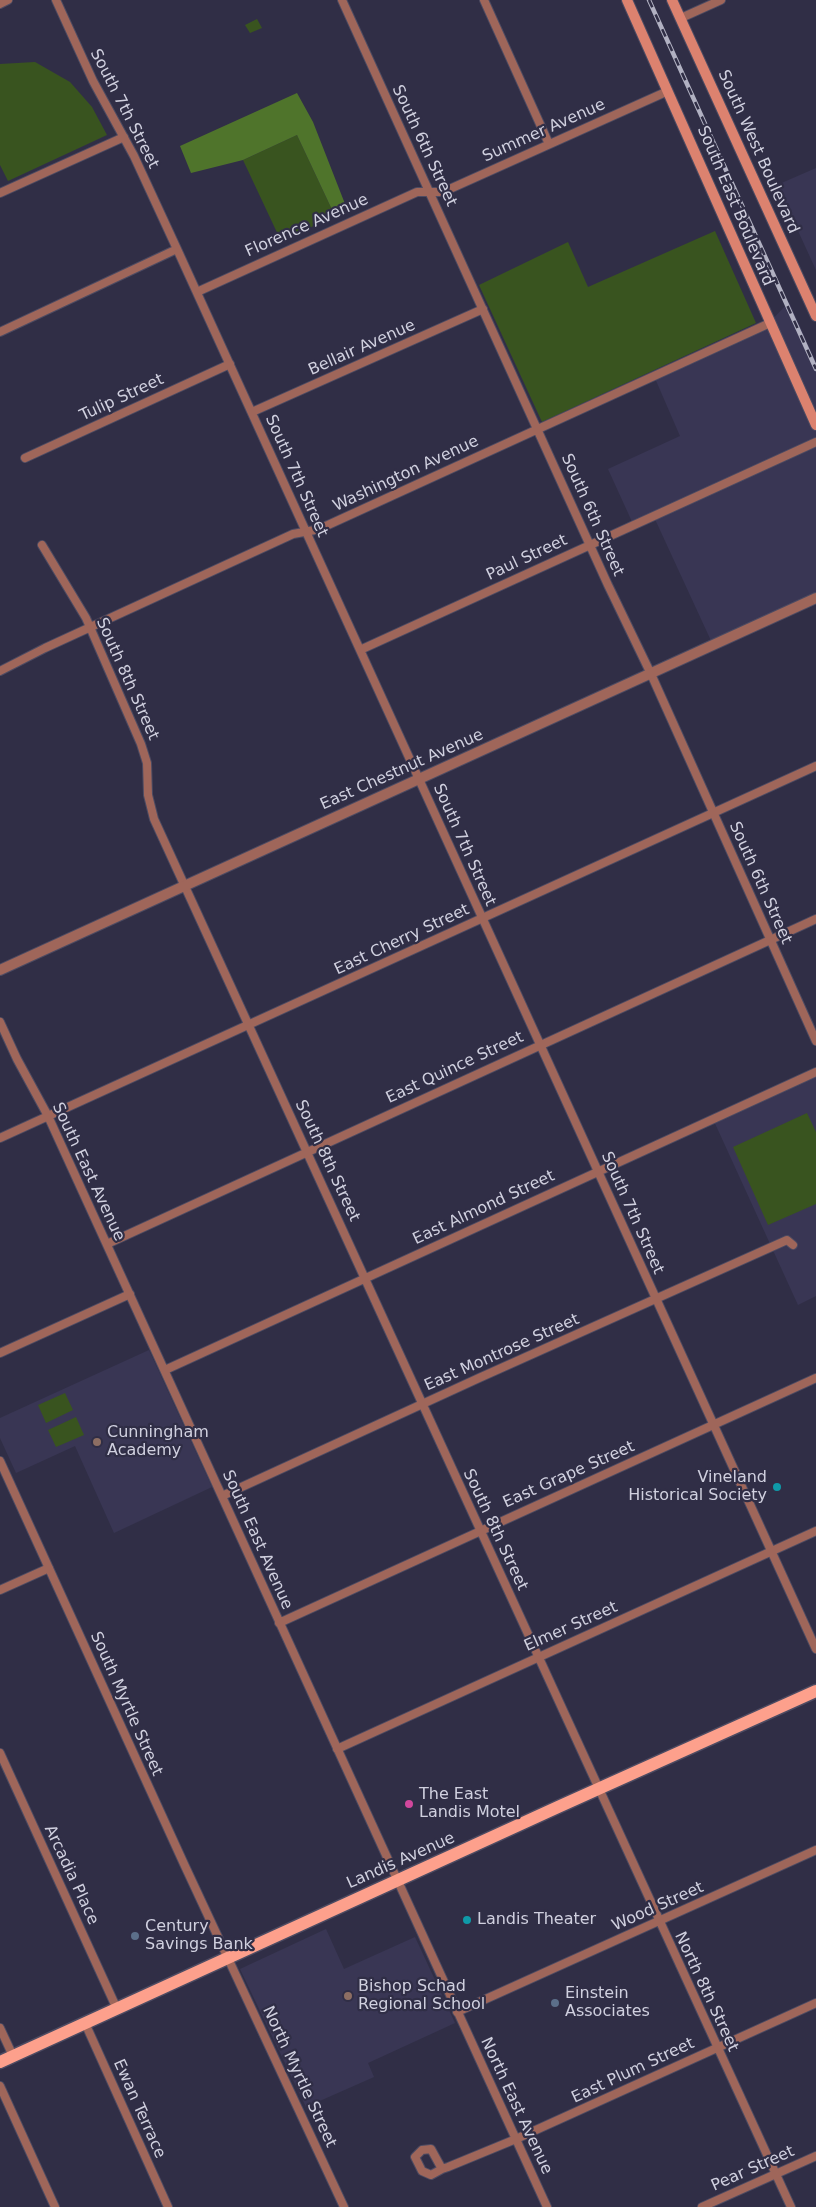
<!DOCTYPE html>
<style>
body{margin:0}
canvas{display:block;background:#302e46}
</style>
<canvas width="816" height="2207"></canvas>
<script>
const c = document.querySelector('canvas').getContext('2d');
c.lineJoin = 'round';
function fill(path, color) { c.fillStyle = color; c.fill(path, 'evenodd'); }
function stroke(path, color, width, dash) { c.strokeStyle = color; c.lineWidth = width; c.lineCap = dash ? 'butt' : 'round'; c.setLineDash(dash || []); c.stroke(path); }
function write(font, color, halo, rows, align = 'center') {
  c.font = font + ' "DejaVu Sans",sans-serif'; c.lineWidth = 4.5; c.setLineDash([]); c.textBaseline = 'middle'; c.strokeStyle = halo; c.fillStyle = color; for (const [text, x, y, turn = 0] of rows) {
    c.save(); c.translate(x, y); c.rotate((+turn || 0) * Math.PI / 180); c.textAlign = isNaN(turn) ? turn : align; if (halo) c.strokeText(text, 0, 0); c.fillText(text, 0, 0); c.restore();
  }
}
fill(new Path2D(`
 M816,168V270L777,185Z
 M789,302L816,362V598L713,645L654,517L634,526L608,469L680,436L654,376L767,325Z
 M816,1072V1296L798,1305L713,1119Z
 M149,1350L212,1487L114,1533L75,1446L16,1473L0,1438V1418Z
 M326,1929L344,1969L415,1937L455,2023L368,2063L374,2077L306,2107L240,1969Z`), '#393654');
fill(new Path2D(`
 M257,19L262,28L250,33L245,25Z
 M35,62L70,82L92,107L107,135L8,181L0,165V64Z
 M297,135L335,216L281,241L243,160Z
 M715,231L756,323L542,422L479,285L568,242L588,287Z
 M807,1113L816,1132V1204L768,1225L733,1147Z
 M65,1393L73,1410L46,1423L38,1405Z
 M76,1417L84,1435L56,1447L48,1430Z`), '#39541f');
fill(new Path2D(`
 M297,93L313,122L347,209L335,216L297,135L243,160L191,173L180,146Z`), '#4f742b');
const minor = new Path2D(`
 M56,0L93,81L134,156L177,249L816,1649
 M342,0L608,585L651,674L816,1041
 M484,0L549,144
 M0,4L8,0
 M681,18L721,0
 M0,193L124,137
 M197,292L417,192H443L668,91
 M0,332L177,249
 M252,412L483,309
 M25,458L230,364
 M42,545L86,618L141,744L147,763L148,795L154,819L791,2207
 M360,650L816,442
 M0,671L45,648L293,534L315,530L328,525L770,323
 M0,1022L17,1059L48,1116L547,2207
 M0,1138L816,766
 M107,1244L816,919
 M0,1353L130,1294
 M165,1370L816,1072
 M0,1461L184,1864L344,2207
 M222,1496L479,1378L787,1240L793,1245
 M0,1590L49,1568
 M279,1623L816,1378
 M337,1749L816,1531
 M0,1753L117,2009
 M457,2012L816,1850
 M85,2023L168,2207
 M0,2028L13,2056
 M0,2086L55,2207
 M442,2169L431,2175L422,2171L415,2157L422,2150L431,2149L442,2169L448,2167L516,2139L816,2003
 M702,2207L816,2156`);
const tertiary = new Path2D(`
 M0,970L816,598`);
const secondary = new Path2D(`
 M627,0L816,425
 M672,0L816,316`);
const primary = new Path2D(`
 M0,2062L558,1807L816,1691`);
stroke(minor, '#4d4b62', 10);
stroke(tertiary, '#4d4b62', 12);
stroke(secondary, '#4d4b62', 12);
stroke(primary, '#4d4b62', 15);
stroke(minor, '#9f665a', 8);
stroke(tertiary, '#9f665a', 10);
stroke(secondary, '#dc826f', 10);
stroke(primary, '#fda08c', 12);
const rail = new Path2D(`
 M649,0L816,369`);
stroke(rail, '#b1b1c2', 4.5);
stroke(rail, '#302e46', 2.5, [8]);
for (const [x, y, r, color] of [
 [97,1442,5,"#8d6e63"],
 [777,1487,5,"#0f9aa8"],
 [409,1804,5,"#d1479c"],
 [467,1920,5,"#0f9aa8"],
 [135,1936,5,"#5c6f8a"],
 [348,1996,5,"#8d6e63"],
 [555,2003,5,"#5c6f8a"]
]) { const dot = new Path2D(); dot.arc(x, y, r, 0, 2 * Math.PI); c.fillStyle = color; c.fill(dot); stroke(dot, '#302e46', 2); }
write('16px', '#d0d0df', '#302e46', [
 ["South 7th Street",124,109,63],
 ["Summer Avenue",544,131,-24],
 ["South 6th Street",424,146,65],
 ["South West Boulevard",758,152,66],
 ["South East Boulevard",735,206,67],
 ["Florence Avenue",307,226,-24],
 ["Bellair Avenue",362,348,-24],
 ["Tulip Street",122,398,-25],
 ["Washington Avenue",406,474,-25],
 ["South 7th Street",296,476,66],
 ["South 6th Street",592,515,66],
 ["Paul Street",527,558,-25],
 ["South 8th Street",127,679,66],
 ["East Chestnut Avenue",402,770,-24],
 ["South 7th Street",464,845,66],
 ["South 6th Street",760,883,66],
 ["East Cherry Street",402,940,-25],
 ["East Quince Street",455,1068,-25],
 ["South 8th Street",327,1161,65],
 ["South East Avenue",88,1172,65],
 ["East Almond Street",484,1208,-25],
 ["South 7th Street",632,1213,66],
 ["East Montrose Street",502,1353,-24],
 ["East Grape Street",569,1475,-24],
 ["South 8th Street",495,1530,65],
 ["South East Avenue",257,1540,66],
 ["Elmer Street",571,1627,-24],
 ["South Myrtle Street",126,1704,66],
 ["Landis Avenue",401,1861,-24],
 ["Arcadia Place",71,1875,65],
 ["Wood Street",658,1907,-24],
 ["North 8th Street",706,1992,65],
 ["East Plum Street",633,2071,-25],
 ["North Myrtle Street",299,2077,65],
 ["North East Avenue",516,2106,65],
 ["Ewan Terrace",139,2109,66],
 ["Pear Street",753,2169,-24]
]);
write('16px', '#d0d0df', '#302e46', [
 ["Cunningham",107,1433],
 ["Academy",107,1451],
 ["Vineland",767,1478,"right"],
 ["Historical Society",767,1496,"right"],
 ["The East",419,1795],
 ["Landis Motel",419,1813],
 ["Landis Theater",477,1920],
 ["Century",145,1927],
 ["Savings Bank",145,1945],
 ["Bishop Schad",358,1987],
 ["Regional School",358,2005],
 ["Einstein",565,1994],
 ["Associates",565,2012]
], 'left');
</script>
